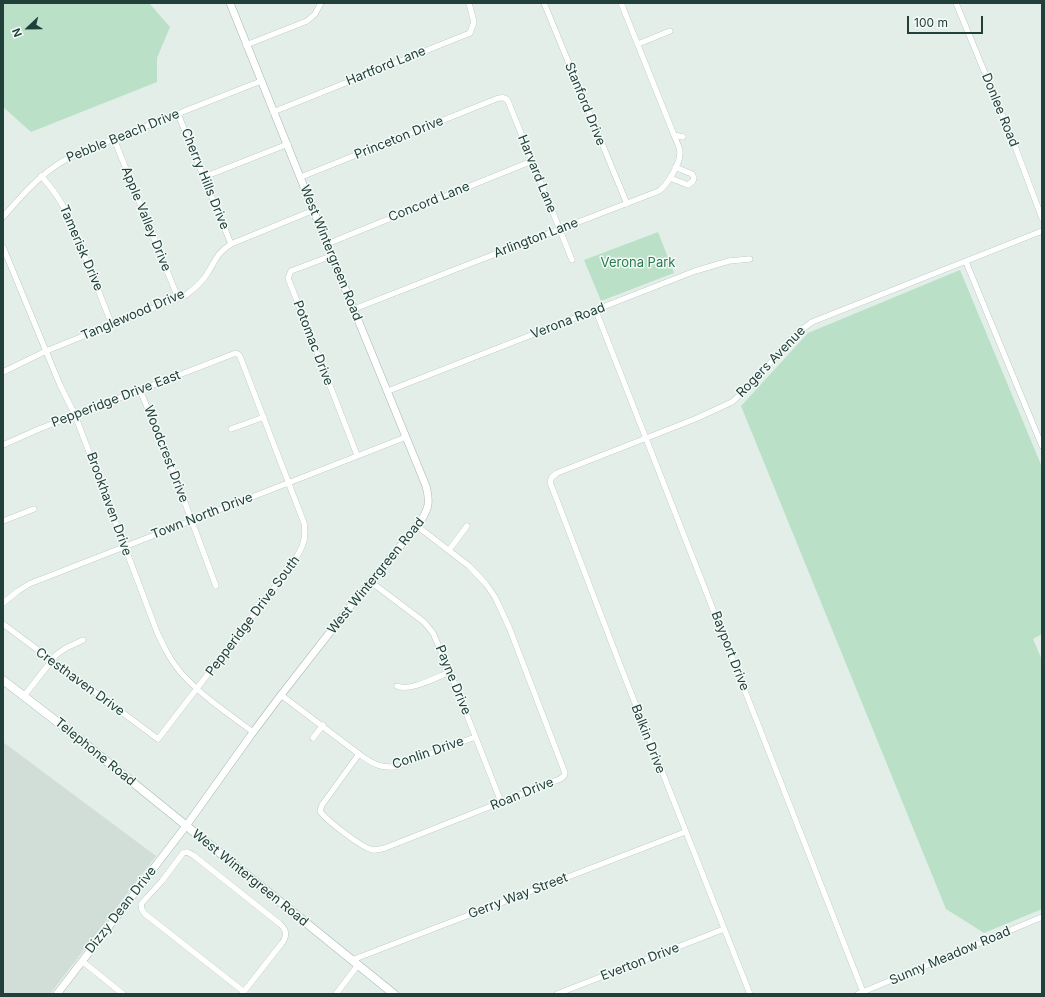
<!DOCTYPE html>
<style>
body{margin:0}
#map{position:relative;width:1045px;height:997px;overflow:hidden;background:#e3eee9;font-family:Inter,sans-serif}
canvas{display:block}
.frame{position:absolute;inset:0;border:4px solid #21403a;pointer-events:none}
.north{position:absolute;left:8px;top:8px;width:40px;height:40px;-webkit-text-stroke:3px #f3faf7;paint-order:stroke;rotate:248deg;font-size:11px;font-weight:700;line-height:16px;text-align:center;color:#21403a}
.north::after{content:'';display:block;margin:auto;width:14px;height:18px;background:#21403a;clip-path:polygon(50% 0,100% 100%,50% 72%,0 100%)}
.scale{position:absolute;left:907px;top:16px;width:76px;height:18px;box-sizing:border-box;border:2px solid #21403a;border-top:0;padding-left:5px;font-size:12px;line-height:14px;white-space:nowrap;color:#21403a;-webkit-text-stroke:3px #f3faf7;paint-order:stroke}
</style>
<div id="map">
<canvas width="1045" height="997"></canvas>
<div class="frame"></div>
<div class="north">N</div>
<div class="scale">100 m</div>
</div>
<script>
const c = document.querySelector('canvas').getContext('2d');
c.lineJoin = 'round';
function fill(path, color) { c.fillStyle = color; c.fill(path, 'evenodd'); }
function stroke(path, color, width, dash) { c.strokeStyle = color; c.lineWidth = width; c.lineCap = dash ? 'butt' : 'round'; c.setLineDash(dash || []); c.stroke(path); }
function write(font, color, halo, rows, align = 'center') {
  c.font = font + ' Inter,sans-serif'; c.lineWidth = 3; c.setLineDash([]); c.textBaseline = 'middle'; c.strokeStyle = halo; c.fillStyle = color; for (const [text, x, y, turn = 0] of rows) {
    c.save(); c.translate(x, y); c.rotate((+turn || 0) * Math.PI / 180); c.textAlign = isNaN(turn) ? turn : align; if (halo) c.strokeText(text, 0, 0); c.fillText(text, 0, 0); c.restore();
  }
}
fill(new Path2D(`
 M3,742L156,856L50,994H3Z`), '#d1ded8');
fill(new Path2D(`
 M3,3H149L170,27L157,58V82L31,132L3,107Z
 M658,232L674,273L601,301L584,260Z
 M960,270L1042,467V634L1033,639L1042,660V909L984,933L946,909L741,406L808,333Z`), '#bae0c7');
const minor = new Path2D(`
 M544,3L627,204
 M621,3L674,135L683,137
 M956,3L1013,141L1042,218
 M638,44L670,31
 M246,45L307,21L315,14L321,3
 M273,112L470,33L474,22L469,3
 M178,114L231,244
 M114,139L178,298
 M41,176C65,201 74,228 86,259C95,281 103,303 112,325
 M204,177L288,144
 M301,177L496,99C502,97 505,97 508,101L572,260
 M670,178L688,185L693,181L694,178L692,174L675,167
 M3,217C27,190 44,169 78,153L261,81
 M327,244L532,161
 M3,247L60,385L75,415L157,632C164,647 171,662 183,675C203,697 229,714 253,732
 M331,256L291,271L288,278L357,455
 M966,262L1042,446
 M354,309L459,268L659,191C667,185 680,164 680,153C680,147 676,141 674,135
 M596,311L863,992
 M3,372L46,351L186,295C194,289 202,282 207,274C216,260 216,254 231,244L314,210
 M140,390L169,460L216,586
 M388,391L695,271L729,261L750,259
 M231,429L264,417
 M3,445L39,429L236,353L239,355L241,359L304,523C308,543 298,555 288,570L158,739L3,624
 M3,521L34,509
 M449,550L467,526
 M371,582L424,622L433,633L450,672L501,802
 M3,603L18,591L29,584L406,437
 M397,686C409,692 437,677 450,672
 M281,695L359,754C372,763 382,770 398,766L475,737
 M24,696L56,655L66,648L83,640
 M313,738L323,725
 M359,754L322,805L320,811C326,820 362,848 373,850C377,850 381,849 385,848L560,779L564,776L565,773L509,627L495,597L486,584L469,566L417,526
 M352,960L685,832
 M82,961L123,994
 M242,994L282,943C287,936 287,930 280,924L193,855L187,852L183,853L162,881L141,904L142,910L145,914L243,991
 M336,994L358,965
 M557,994L724,929
 M750,994L622,670L550,482L552,477L557,473L695,419L732,402L741,394L755,380L796,334L812,322L1042,231
 M858,994L1042,917`);
const tertiary = new Path2D(`
 M57,994L186,826L251,735L281,695L348,609L417,526C428,511 431,504 426,486L327,244L230,3`);
const secondary = new Path2D(`
 M3,680L78,738L394,994`);
stroke(minor, '#a5b6b1', 6);
stroke(tertiary, '#a5b6b1', 8);
stroke(secondary, '#a0bab3', 9);
stroke(minor, '#fff', 5.5);
stroke(tertiary, '#fff', 7);
stroke(secondary, '#fff', 8);
write('13px', '#21403a', '#f3faf7', [
 ["Hartford Lane",386,66,-22],
 ["Stanford Drive",585,104,68],
 ["Donlee Road",1000,110,68],
 ["Pebble Beach Drive",123,136,-22],
 ["Princeton Drive",399,138,-22],
 ["Harvard Lane",537,174,68],
 ["Cherry Hills Drive",205,179,68],
 ["Concord Lane",429,202,-22],
 ["Apple Valley Drive",146,219,68],
 ["Arlington Lane",536,238,-21],
 ["Tamerisk Drive",81,248,67],
 ["West Wintergreen Road",331,253,68],
 ["Tanglewood Drive",133,315,-23],
 ["Verona Road",568,321,-21],
 ["Potomac Drive",313,343,69],
 ["Rogers Avenue",771,362,-46],
 ["Pepperidge Drive East",116,399,-21],
 ["Woodcrest Drive",166,454,69],
 ["Brookhaven Drive",109,504,70],
 ["Town North Drive",202,516,-21],
 ["West Wintergreen Road",376,576,-51],
 ["Pepperidge Drive South",253,616,-53],
 ["Bayport Drive",730,651,69],
 ["Payne Drive",453,680,68],
 ["Cresthaven Drive",80,682,36],
 ["Balkin Drive",648,739,69],
 ["Telephone Road",95,752,39],
 ["Conlin Drive",428,753,-19],
 ["Roan Drive",522,794,-22],
 ["West Wintergreen Road",250,878,39],
 ["Gerry Way Street",518,896,-21],
 ["Dizzy Dean Drive",121,910,-52],
 ["Sunny Meadow Road",950,956,-23],
 ["Everton Drive",640,962,-21]
]);
write('13px', '#287a4d', '#f3faf7', [
 ["Verona Park",638,263]
]);
</script>
